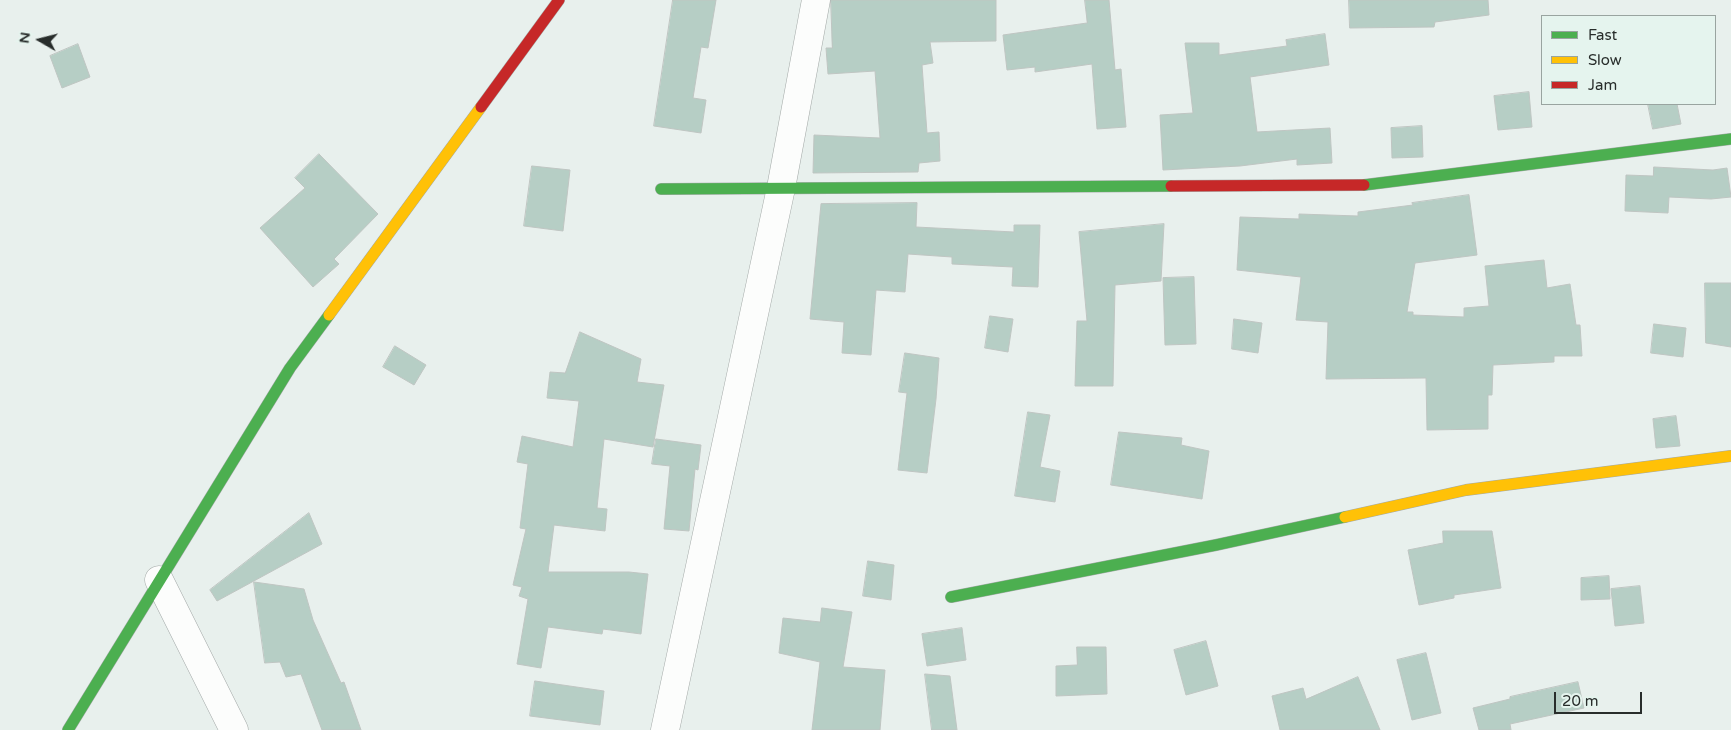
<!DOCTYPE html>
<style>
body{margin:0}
#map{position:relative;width:1731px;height:730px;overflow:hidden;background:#e8f0ed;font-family:"Varela Round",sans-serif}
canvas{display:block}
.legend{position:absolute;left:1541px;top:15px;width:175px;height:90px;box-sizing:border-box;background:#e5f4ee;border:1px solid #99a4a0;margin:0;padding:6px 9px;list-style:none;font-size:15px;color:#282d2b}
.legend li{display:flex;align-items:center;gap:10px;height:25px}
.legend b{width:25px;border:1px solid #99a4a0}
.north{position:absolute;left:15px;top:15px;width:50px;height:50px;-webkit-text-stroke:4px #e5f4ee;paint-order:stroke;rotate:278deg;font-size:14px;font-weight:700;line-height:20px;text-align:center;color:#282d2b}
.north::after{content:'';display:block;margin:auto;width:18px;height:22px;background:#282d2b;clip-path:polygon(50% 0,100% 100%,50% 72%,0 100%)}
.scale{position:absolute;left:1554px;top:692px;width:88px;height:22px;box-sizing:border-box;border:2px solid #282d2b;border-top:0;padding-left:6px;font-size:15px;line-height:18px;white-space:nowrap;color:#282d2b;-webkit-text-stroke:4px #e5f4ee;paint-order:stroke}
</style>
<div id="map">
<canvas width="1731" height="730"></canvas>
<ul class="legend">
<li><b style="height:6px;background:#4caf50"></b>Fast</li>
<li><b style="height:6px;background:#ffc107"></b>Slow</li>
<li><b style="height:6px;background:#c62828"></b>Jam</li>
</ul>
<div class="north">N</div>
<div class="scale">20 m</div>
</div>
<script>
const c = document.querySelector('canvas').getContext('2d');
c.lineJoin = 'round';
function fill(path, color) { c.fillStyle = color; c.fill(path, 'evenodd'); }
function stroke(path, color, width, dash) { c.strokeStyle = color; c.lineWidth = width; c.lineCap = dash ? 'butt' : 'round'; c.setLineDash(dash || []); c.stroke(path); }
const building = new Path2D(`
 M673,0H716L708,48L701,47L693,98L706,100L701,133L654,126Z
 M831,0H996V41L930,42L933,63L922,65L927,133L939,132L940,161L919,163L918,172L813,173L814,135L880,138L875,71L828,74L826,48H832Z
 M1085,0H1109L1115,70L1121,69L1126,127L1097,129L1092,64L1035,72V67L1007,70L1003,35L1087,23Z
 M1349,0H1488L1489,15L1435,22L1434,27L1350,28Z
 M1325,34L1329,65L1250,77L1257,132L1330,128L1332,163L1297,165V159L1240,166L1163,170L1160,115L1193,113L1185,43H1219V55L1287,46L1286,40Z
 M78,44L90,77L62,88L50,56Z
 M1529,92L1532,127L1498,130L1494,96Z
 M1648,104H1677L1681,124L1653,129Z
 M1422,126L1423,157L1392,158L1391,128Z
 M319,154L378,214L334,259L339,264L313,287L260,228L305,188L295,178Z
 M532,166L570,170L563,231L524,226Z
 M1654,167L1713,170L1727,168L1731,197L1711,199L1669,197L1668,213L1625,211L1626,175L1653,176Z
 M1469,195L1477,255L1415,263L1407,312H1413V315L1464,317V308L1489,306L1485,266L1544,260L1547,288L1570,284L1576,325H1580L1582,356H1554V362L1493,365L1492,395H1488V429L1427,430L1426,378L1326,379L1328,322L1296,320L1301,277L1237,270L1240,217L1299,219V214L1358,216V212L1413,205L1412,203Z
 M917,203L916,227L1014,232V225H1040L1038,287L1012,286L1013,267L952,264V257L908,254L905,292L876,290L871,355L842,353L844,322L810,319L821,204Z
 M1164,224L1161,281L1115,285L1113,386H1075L1077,321H1087L1079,232Z
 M1194,277L1196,344L1165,345L1163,278Z
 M1705,283H1731V347L1706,343Z
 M990,316L1013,319L1008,352L985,348Z
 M1234,319L1262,323L1258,353L1232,349Z
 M1654,324L1686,328L1683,357L1651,353Z
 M580,332L641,359L637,382L664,385L653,447L604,439L597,508L607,509L605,531L554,525L548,572H629L648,574L641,634L603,629L602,634L548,627L541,668L517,664L528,599L519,596L522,587L513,585L526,529L520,528L528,464L517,462L522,436L573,447L579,401L547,398L550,372L565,373Z
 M395,346L426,365L414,385L383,367Z
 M905,353L939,358L936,399L927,473L898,470L907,393L899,392Z
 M1028,412L1050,415L1040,467L1060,471L1055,502L1015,496Z
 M1676,416L1680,446L1656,448L1653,419Z
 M1119,432L1182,438L1181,445L1209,451L1202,499L1111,485Z
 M656,439L701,445L698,470L695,469L689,531L664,529L670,466L652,464Z
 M309,513L322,544L217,601L210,590Z
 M1443,531H1492L1501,588L1454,595V598L1419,605L1408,550L1443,543Z
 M868,561L894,565L891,600L863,596Z
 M1609,576L1610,599L1581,600V578Z
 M254,582L304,589L313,620L341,683L344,682L361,730H322L301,674L286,677L280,662L265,663Z
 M1640,586L1644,623L1615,626L1611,589Z
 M822,608L852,612L843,667L885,670L880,730H812L820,662L779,653L783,618L820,622Z
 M962,628L966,660L927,666L922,634Z
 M1206,641L1218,686L1186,695L1174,650Z
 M1077,647H1106L1107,694L1056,696V666L1077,665Z
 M1426,653L1441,713L1412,720L1397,660Z
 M925,674L950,676L957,730H932Z
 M1358,677L1380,730H1280L1272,696L1303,688L1306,699Z
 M535,681L604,691L600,725L530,716Z
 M1578,682L1584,708L1510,724L1511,730H1479L1473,708L1510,699V697Z`);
fill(building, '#b6cec5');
stroke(building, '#bfc5c2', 1);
const street = new Path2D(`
 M159,580L234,730
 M665,730L781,188L816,0`);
const fast = new Path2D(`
 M1364,185L1731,139
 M661,189L1171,186
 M951,597L1216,545L1345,517
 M68,730L290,368L329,315`);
const slow = new Path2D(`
 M329,315L481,107
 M1345,517L1466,490L1731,456`);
const jam = new Path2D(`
 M481,107L559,0
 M1171,186L1364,185`);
stroke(street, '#a3a9a7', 29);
stroke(fast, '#a3a9a7', 12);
stroke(slow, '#a3a9a7', 12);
stroke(jam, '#a3a9a7', 12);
stroke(street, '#fcfdfc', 28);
stroke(fast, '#4caf50', 11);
stroke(slow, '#ffc107', 11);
stroke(jam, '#c62828', 11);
</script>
